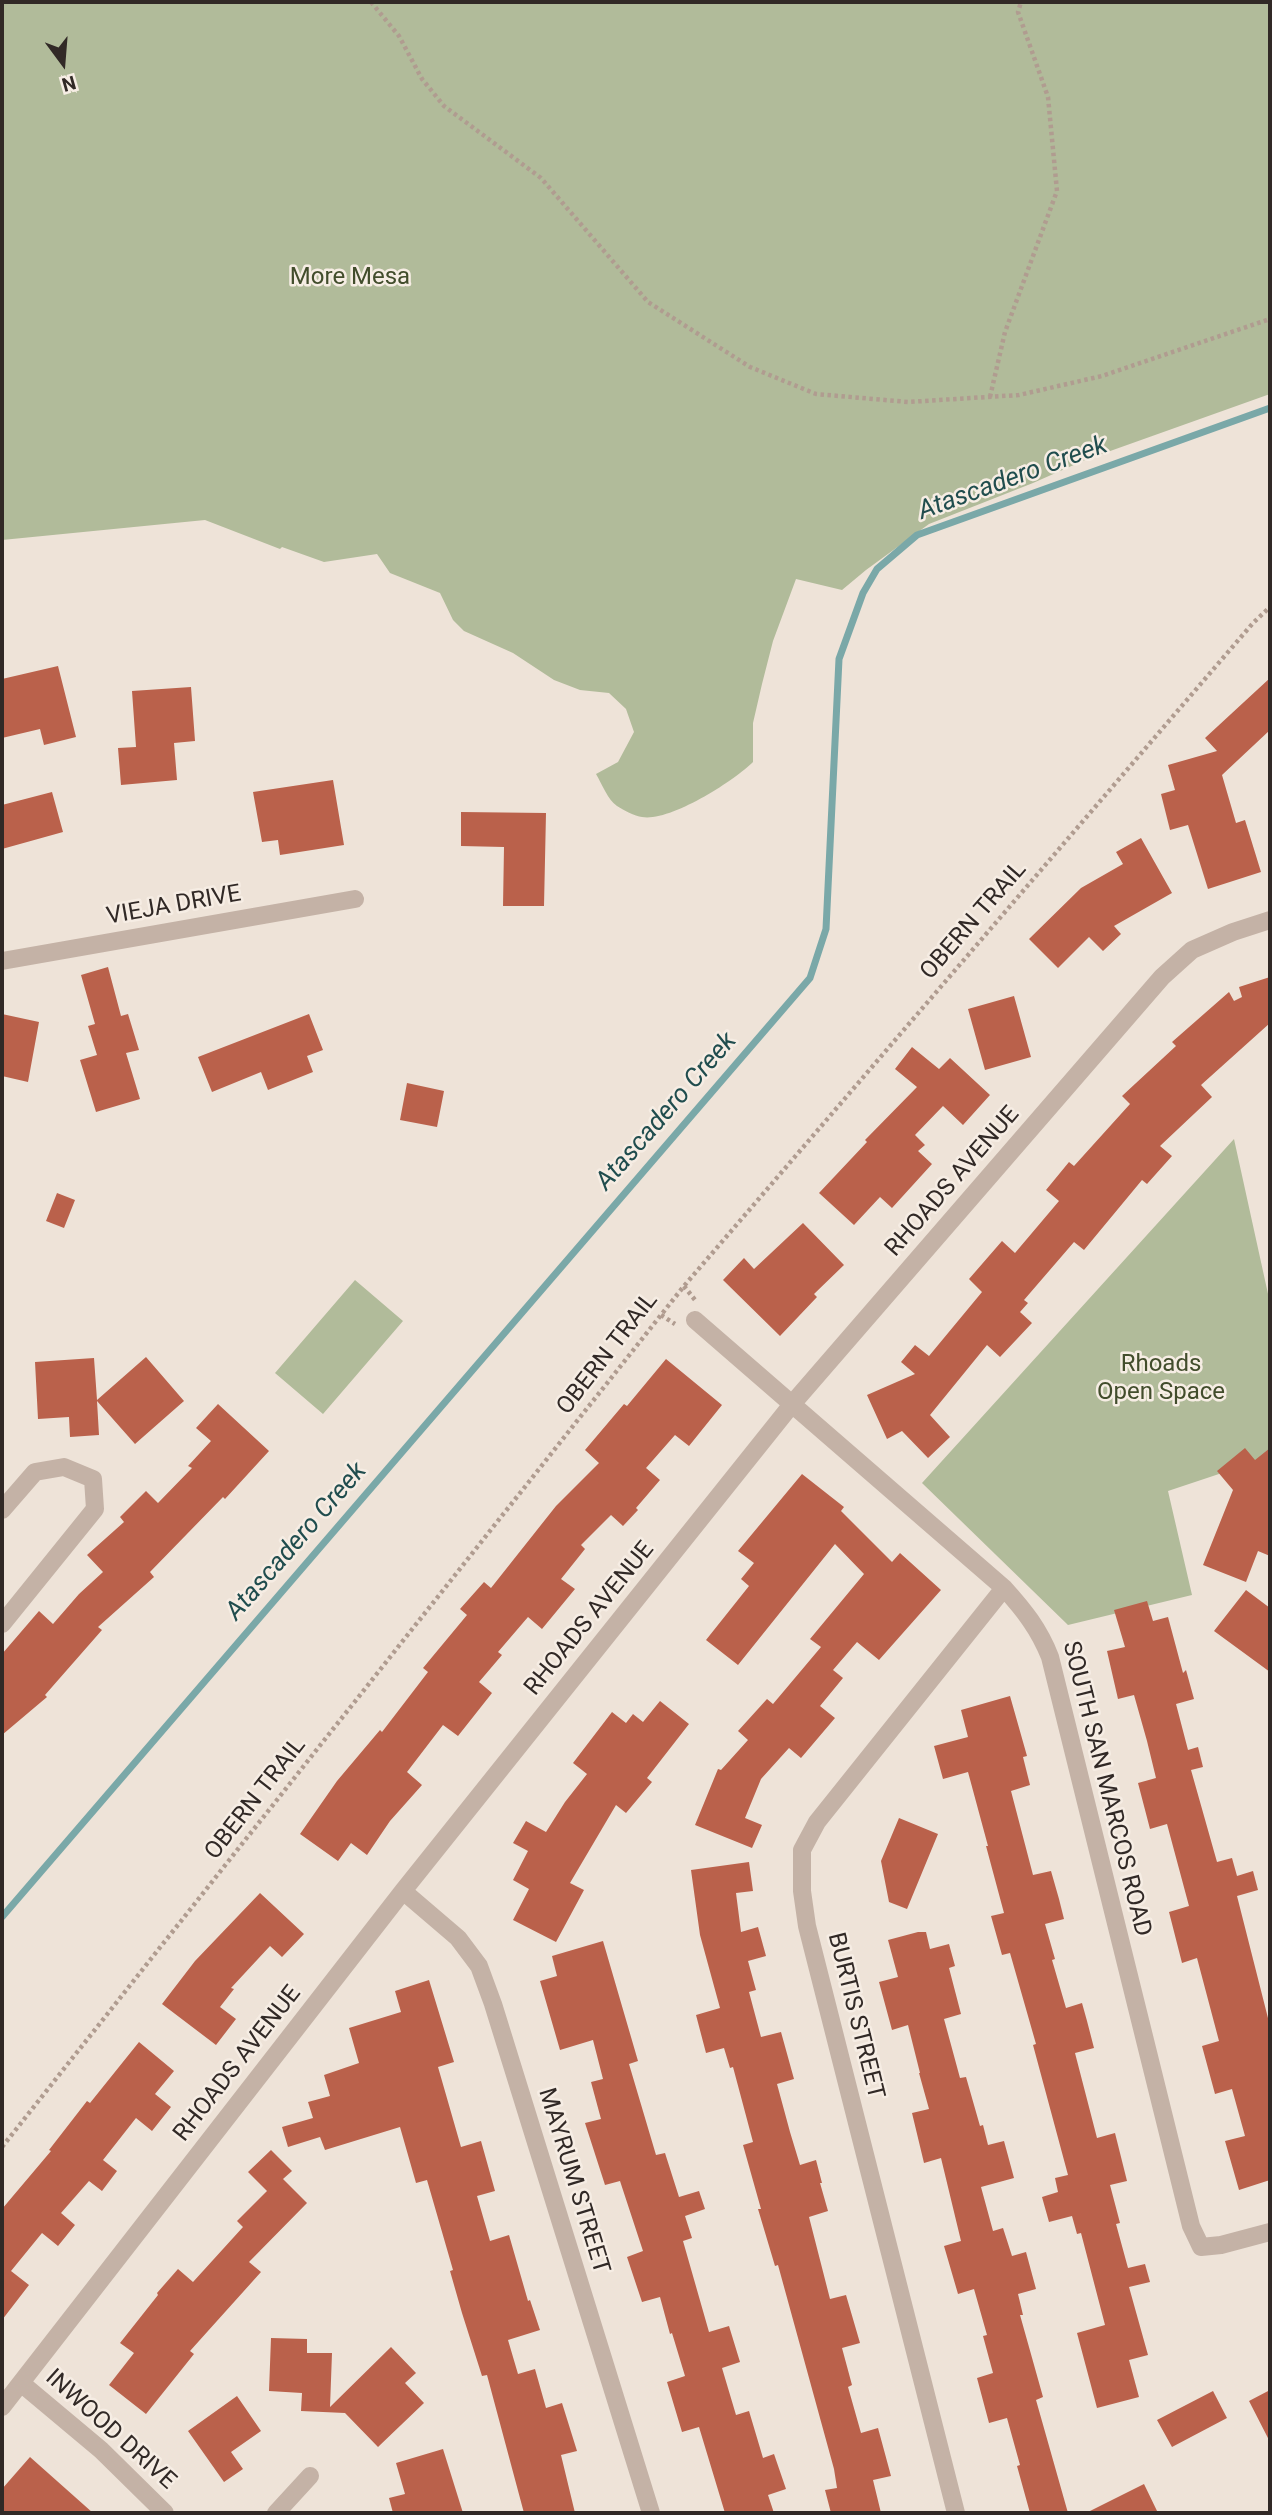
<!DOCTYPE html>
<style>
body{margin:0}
#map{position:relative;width:1272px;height:2515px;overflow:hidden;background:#eee3d8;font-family:Roboto,sans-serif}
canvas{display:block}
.frame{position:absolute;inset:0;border:4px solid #312926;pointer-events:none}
.north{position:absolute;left:28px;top:28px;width:70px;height:70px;-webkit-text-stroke:5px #f6ede4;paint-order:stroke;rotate:164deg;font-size:19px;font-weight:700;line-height:28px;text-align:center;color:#312926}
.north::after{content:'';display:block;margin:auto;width:24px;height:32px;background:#312926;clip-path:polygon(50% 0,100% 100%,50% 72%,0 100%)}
</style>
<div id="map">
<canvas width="1272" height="2515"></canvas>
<div class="frame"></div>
<div class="north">N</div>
</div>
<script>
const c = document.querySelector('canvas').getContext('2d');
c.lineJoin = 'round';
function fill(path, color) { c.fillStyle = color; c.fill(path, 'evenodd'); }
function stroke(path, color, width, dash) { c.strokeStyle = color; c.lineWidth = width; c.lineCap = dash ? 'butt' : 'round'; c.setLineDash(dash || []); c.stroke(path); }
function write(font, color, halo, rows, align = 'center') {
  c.font = font + ' Roboto,sans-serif'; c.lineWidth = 5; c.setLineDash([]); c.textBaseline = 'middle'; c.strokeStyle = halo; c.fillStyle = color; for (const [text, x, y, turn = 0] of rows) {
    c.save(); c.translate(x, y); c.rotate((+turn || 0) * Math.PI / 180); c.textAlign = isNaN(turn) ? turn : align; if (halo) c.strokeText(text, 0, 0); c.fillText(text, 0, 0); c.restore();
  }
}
fill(new Path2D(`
 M2,2H1270V394L1085,460L1033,483L929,524L866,570L842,590L796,579L773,641L762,684L753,723V762C734,781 670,822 642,817C635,816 623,810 617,806C608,800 602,784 596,774L618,762L634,732L626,709L609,693L580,690L554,680L513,653L464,631L453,620L440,593L390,573L377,554L324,562L282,547L280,549L205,520L2,540Z
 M1234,1139L1270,1303V1457L1168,1491L1192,1595L1068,1625L922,1483Z
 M355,1280L403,1321L323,1414L275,1373Z`), '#b1bb9a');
stroke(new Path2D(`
 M2,1917L810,978L826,929L839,659L863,593L877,569L917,535L1270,408`), '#7aa8a8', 7);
fill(new Path2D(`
 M58,666L76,737L44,745L40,729L2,738V679Z
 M1270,678V730L1222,775L1236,823L1245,820L1261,872L1208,889L1188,825L1170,830L1161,794L1175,790L1168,765L1217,751L1205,738Z
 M191,687L195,741L174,743L177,780L121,785L118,748L136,747L132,691Z
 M333,780L344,845L280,855L278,840L262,842L253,792Z
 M52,792L63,832L2,849V805Z
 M461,812L546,813L544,906H503L504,847L461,846Z
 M1141,838L1172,893L1114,926L1121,934L1103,951L1089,937L1058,968L1029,939L1081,888L1123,864L1116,852Z
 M108,967L121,1016L128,1014L139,1050L126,1053L140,1099L96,1112L80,1060L97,1055L88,1026L95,1024L81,975Z
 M1270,977V1023L1201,1085L1212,1097L1160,1146L1172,1156L1147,1184L1142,1180L1084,1250L1074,1242L1024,1300L1028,1303L1020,1312L1032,1323L1000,1357L987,1345L930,1415L950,1437L928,1458L902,1431L887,1439L867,1395L915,1374L901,1362L915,1345L929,1356L982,1292L969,1279L1002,1241L1015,1253L1059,1201L1046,1190L1069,1162L1074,1166L1130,1104L1122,1096L1176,1046L1172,1042L1229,992L1234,1001L1242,997L1239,987Z
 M1014,996L1031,1057L985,1070L968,1009Z
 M2,1014L39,1022L28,1082L2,1076Z
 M309,1014L323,1050L307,1056L313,1072L268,1090L261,1072L212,1092L198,1057Z
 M912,1047L939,1069L950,1058L990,1095L963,1125L943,1106L915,1135L925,1145L918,1151L932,1164L892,1208L880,1197L854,1225L819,1193L867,1142L865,1140L917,1087L895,1069Z
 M407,1083L444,1091L437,1127L400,1120Z
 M57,1193L75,1200L64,1228L46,1221Z
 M803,1223L844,1265L814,1294L817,1297L780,1336L723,1280L744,1258L754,1269Z
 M146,1357L184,1401L135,1444L97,1401L99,1435L70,1437L69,1417L38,1419L35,1362L94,1358L97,1400Z
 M666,1359L722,1405L689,1446L675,1435L646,1468L660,1480L636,1508L638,1510L623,1526L611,1515L581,1545L585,1549L561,1579L575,1589L542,1629L528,1617L498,1652L502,1655L479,1682L492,1693L458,1736L443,1725L407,1772L422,1785L390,1821L367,1855L351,1843L338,1861L300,1834L337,1781L380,1730L382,1732L428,1672L423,1668L467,1615L460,1609L484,1582L491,1588L556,1506L599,1463L585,1450L624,1404L627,1406Z
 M218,1404L269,1451L225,1499L223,1497L150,1572L154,1577L98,1627L102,1630L45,1695L47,1697L2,1735V1654L39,1611L53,1624L79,1594L103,1572L87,1555L124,1522L120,1517L146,1491L158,1503L192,1468L188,1466L211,1441L196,1428Z
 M1245,1448L1255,1460L1270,1448V1556L1258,1551L1246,1582L1203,1565L1233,1490L1217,1471Z
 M802,1474L844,1507L841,1511L892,1562L900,1553L941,1590L879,1660L857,1642L833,1670L843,1678L820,1706L835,1718L801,1758L789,1748L761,1779L745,1818L762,1825L752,1848L695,1825L718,1769L721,1770L748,1740L738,1731L767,1699L773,1704L821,1647L810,1639L864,1574L835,1544L738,1665L706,1640L749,1586L741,1579L754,1563L738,1551Z
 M1246,1590L1270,1608V1672L1214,1631Z
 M1147,1601L1153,1621L1168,1617L1183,1673L1186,1670L1194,1699L1176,1704L1188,1750L1198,1747L1203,1767L1191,1770L1217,1862L1232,1858L1237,1876L1253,1871L1258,1890L1237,1896L1270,2026V2180L1239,2190L1225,2141L1245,2136L1232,2089L1215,2094L1202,2046L1219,2041L1197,1958L1182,1963L1169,1912L1189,1906L1167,1824L1150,1829L1138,1783L1156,1778L1147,1741L1134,1695L1118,1699L1107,1651L1125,1647L1114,1610Z
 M1010,1696L1027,1756L1023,1757L1030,1785L1011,1791L1033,1875L1051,1871L1059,1899L1064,1919L1045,1924L1055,1959L1052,1960L1066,2008L1082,2003L1087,2021L1094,2048L1075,2053L1097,2138L1115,2133L1127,2181L1110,2185L1120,2223L1116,2224L1128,2268L1145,2264L1150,2282L1129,2287L1148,2355L1129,2360L1139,2397L1097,2408L1077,2333L1105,2325L1081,2233L1077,2234L1072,2216L1049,2222L1042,2197L1058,2192L1055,2178L1068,2175L1033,2045L1036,2044L1010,1953L1002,1955L991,1916L1004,1913L986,1846H988L968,1772L943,1779L934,1746L968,1737L961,1710Z
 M660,1701L689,1724L647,1778L652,1782L626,1813L616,1805L570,1883L584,1890L556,1942L513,1920L529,1889L513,1880L528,1851L513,1843L526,1821L546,1832L565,1802L587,1774L573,1763L612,1712L626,1723L633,1714L643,1722Z
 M899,1818L938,1834L907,1909L889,1902L881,1861Z
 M749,1862L753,1891L736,1893L741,1932L758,1927L766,1956L748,1961L756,1990L749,1992L761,2037L781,2032L794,2079L777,2084L790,2132L800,2165L816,2160L822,2183H820L828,2211L809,2217L830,2299L846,2295L860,2343L842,2348L852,2385L848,2387L861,2433L878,2428L891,2476L873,2480L881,2513H831L825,2490L837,2488L834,2469L778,2265L775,2266L758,2209H761L743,2145L753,2142L733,2067L730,2068L724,2048L706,2053L696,2015L720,2008L700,1935L691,1870Z
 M260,1893L304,1934L282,1957L270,1946L231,1988L234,1989L220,2007L236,2019L216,2045L162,2004L195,1961Z
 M918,1932H926L930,1949L949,1944L955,1966L949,1968L961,2014L944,2019L960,2078L966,2077L980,2126L983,2125L988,2145L1004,2141L1014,2178L981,2187L993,2231L1003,2228L1012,2256L1026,2252L1036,2289L1018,2294L1023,2315H1020L1043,2397L1036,2400L1068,2513H1030L1017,2466L1020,2465L1007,2418L989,2423L977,2378L993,2373L983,2336L987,2335L974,2289L958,2294L944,2246L961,2241L941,2158L924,2163L912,2113L929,2109L919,2073H920L908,2025L892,2030L879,1982L898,1977L888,1940Z
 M603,1941L638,2061L629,2064L656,2155L665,2153L679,2197L699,2191L705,2209L685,2216L692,2238L683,2241L709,2332L729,2326L740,2362L722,2368L736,2415L749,2411L763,2458L774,2454L786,2489L768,2495L774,2513H725L699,2427L682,2432L667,2382L685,2376L672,2333L670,2334L660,2297L642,2302L627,2257L643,2251L620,2181L605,2185L585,2123L601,2119L591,2082L603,2079L593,2040L560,2050L540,1981L557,1976L552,1956Z
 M429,1980L454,2062L438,2067L461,2147L481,2141L495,2191L477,2196L490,2241L509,2235L528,2301L530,2300L540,2330L508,2340L518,2374L535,2369L546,2408L562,2403L577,2451L561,2455L575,2513H524L487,2375L482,2376L462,2313L450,2271L453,2270L427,2180L416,2183L400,2127L325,2150L320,2137L288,2147L282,2127L313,2118L308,2102L330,2096L324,2075L359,2063L349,2028L401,2012L395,1991Z
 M139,2042L174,2071L155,2094L171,2107L152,2131L136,2118L103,2160L117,2171L102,2191L89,2181L61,2213L75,2225L58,2246L42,2233L11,2271L29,2285L2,2320V2209L51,2151L49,2150L87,2101L90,2103Z
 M271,2150L292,2171L283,2179L307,2203L249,2262L261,2272L190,2351L194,2354L146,2414L109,2385L134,2353L120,2343L158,2295L157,2293L178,2269L193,2282L243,2227L237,2221L267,2191L248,2172Z
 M271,2338L307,2339V2353H332L330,2407L391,2347L416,2373L405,2383L424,2403L378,2447L345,2413L301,2411L302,2393L269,2391Z
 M1270,2390V2442L1249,2401Z
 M1213,2391L1227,2418L1172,2447L1157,2420Z
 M237,2396L261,2431L231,2452L243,2469L224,2482L188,2431Z
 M443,2449L463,2513H393L389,2498L405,2494L396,2463Z
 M30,2457L93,2513H2V2489Z
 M1144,2484L1158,2513H1086Z`), '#ba614b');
stroke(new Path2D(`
 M371,2L399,36L422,79L444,106L541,178L648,302L750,367L816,394L908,402L1019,395L1102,376L1270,319
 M990,397L1005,332L1057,191L1048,97L1018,12L1021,2
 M684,1286L695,1300
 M661,1315L675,1324
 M2,2147L684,1286L1253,623L1270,607`), '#b09c90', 4.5, [3.5, 3.5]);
stroke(new Path2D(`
 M2,961L355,899
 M695,1320L1004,1588C1024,1610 1039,1629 1050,1657L1191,2226L1201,2247L1221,2245L1270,2232
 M2,1510L35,1472L64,1467L93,1479L95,1509L2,1624
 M403,1891L458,1938L479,1966L493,2004L651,2513
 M21,2383L101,2450L165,2513
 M2,2407L403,1891L793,1403L1162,977L1192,950L1233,932L1270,920
 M276,2513L310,2476
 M956,2513L807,1926L802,1891V1850L817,1822L1004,1588`), '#c4b2a6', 18);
write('24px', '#424d2c', '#f6ede4', [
 ["More Mesa",350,278],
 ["Rhoads",1161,1365],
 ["Open Space",1161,1393]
]);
write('24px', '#312926', '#f6ede4', [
 ["VIEJA DRIVE",174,906,-10],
 ["OBERN TRAIL",974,921,-49],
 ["RHOADS AVENUE",953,1182,-49],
 ["OBERN TRAIL",608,1354,-52],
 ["RHOADS AVENUE",590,1619,-51],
 ["SOUTH SAN MARCOS ROAD",1106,1789,76],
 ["OBERN TRAIL",256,1799,-52],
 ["BURTIS STREET",855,2016,76],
 ["RHOADS AVENUE",238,2064,-52],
 ["MAYRUM STREET",573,2181,73],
 ["INWOOD DRIVE",110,2430,42]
]);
write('italic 26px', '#204d4e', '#f6ede4', [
 ["Atascadero Creek",1013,479,-20],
 ["Atascadero Creek",667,1112,-49],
 ["Atascadero Creek",297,1542,-49]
]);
</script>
